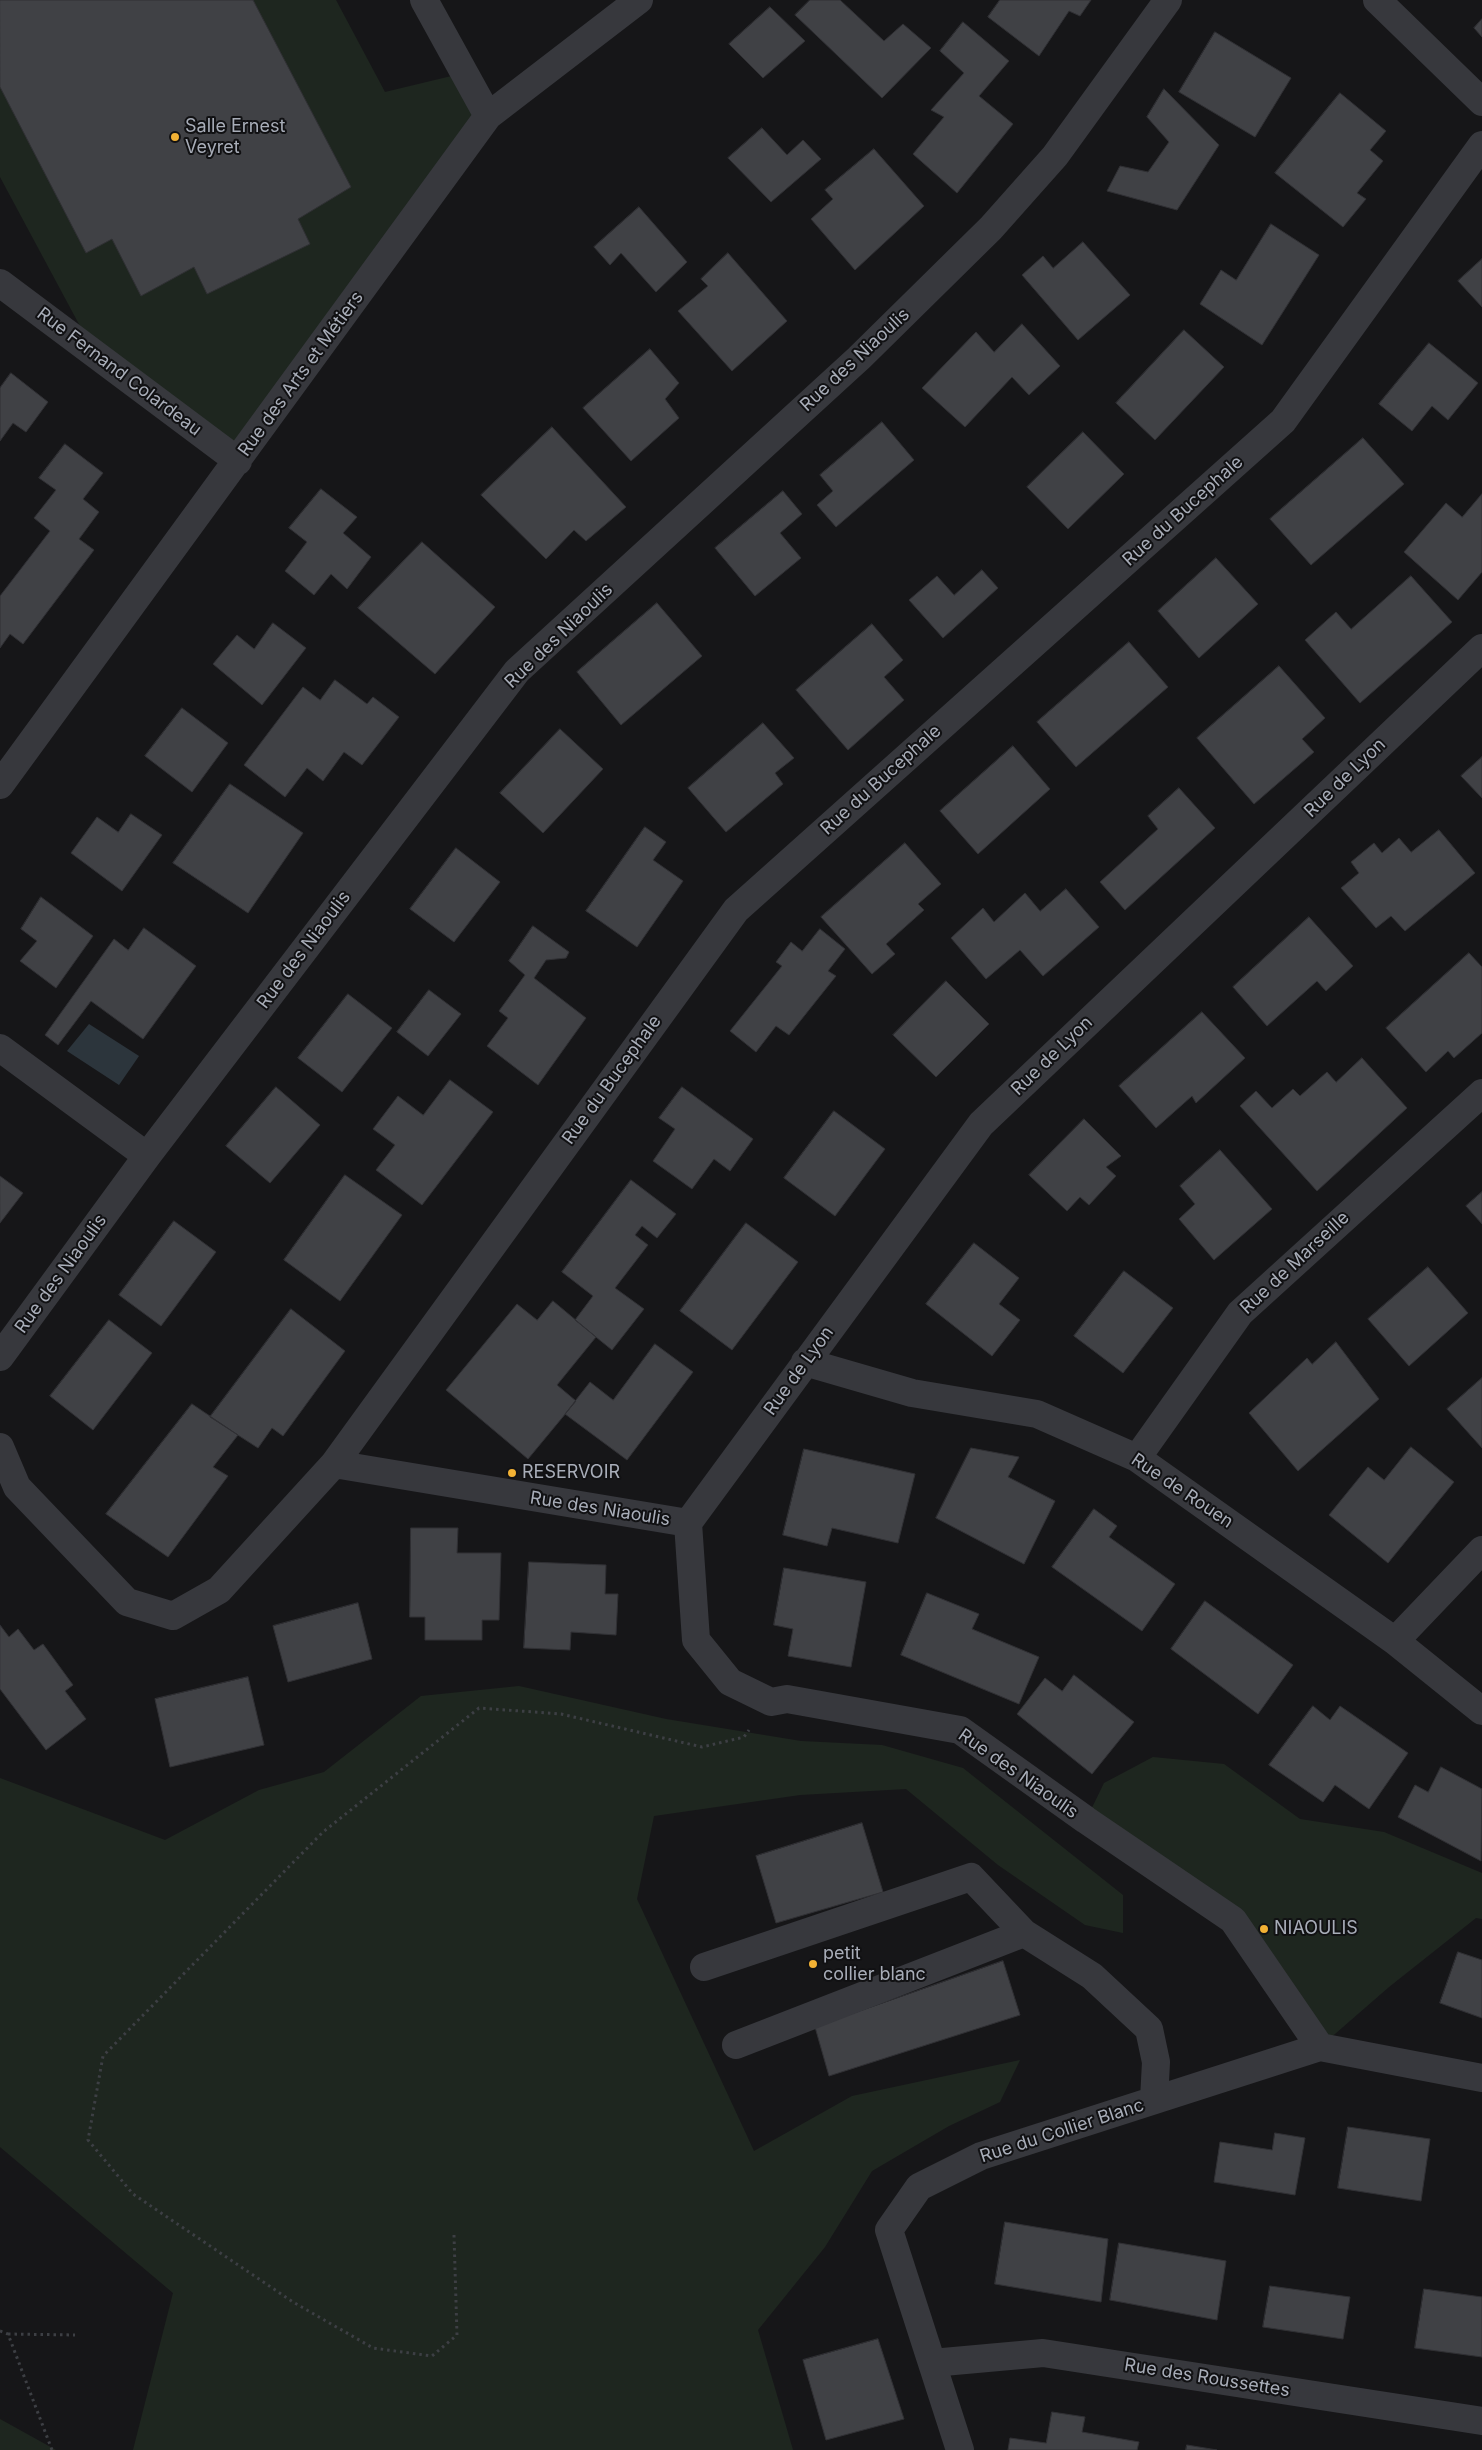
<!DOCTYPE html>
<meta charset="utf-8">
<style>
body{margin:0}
canvas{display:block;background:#161618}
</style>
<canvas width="1482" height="2450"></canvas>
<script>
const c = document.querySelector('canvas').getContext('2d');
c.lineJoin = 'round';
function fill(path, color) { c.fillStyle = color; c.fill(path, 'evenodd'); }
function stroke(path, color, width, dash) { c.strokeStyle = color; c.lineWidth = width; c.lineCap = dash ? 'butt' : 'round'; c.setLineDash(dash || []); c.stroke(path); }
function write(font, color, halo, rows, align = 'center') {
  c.font = font + ' Inter,sans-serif'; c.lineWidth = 4; c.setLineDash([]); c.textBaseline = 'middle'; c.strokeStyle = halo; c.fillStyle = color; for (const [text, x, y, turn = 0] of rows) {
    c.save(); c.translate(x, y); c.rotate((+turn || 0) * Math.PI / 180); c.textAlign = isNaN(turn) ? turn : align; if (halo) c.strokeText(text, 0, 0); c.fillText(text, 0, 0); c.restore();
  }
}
fill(new Path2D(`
 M0,0H336L385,92L464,73L488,116L238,461L95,354L0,177Z
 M519,1686L666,1719L801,1741L882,1745L963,1768L1123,1895V1933L1085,1925L998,1865L906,1789L800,1795L654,1816L637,1899L754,2151L852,2096L1020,2060L1000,2102L949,2126L872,2171L825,2247L758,2330L793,2450H133L173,2293L0,2147V1778L165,1840L259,1790L324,1772L421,1696Z
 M1153,1757L1224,1764L1300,1819L1384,1832L1482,1873V1919L1476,1918L1389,1987L1320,2047L1233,1920L1086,1820L1104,1783Z
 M0,2419L56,2450H0Z`), '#1e261f');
fill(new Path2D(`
 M89,1024L139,1056L119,1085L67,1051Z`), '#2c353c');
const building = new Path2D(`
 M0,0H253L351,187L298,219L310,244L207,294L194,267L141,296L112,239L86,253L0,87Z
 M810,0H840L884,41L903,24L931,48L882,98L795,15Z
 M1000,0H1091L1080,16L1069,11L1039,56L988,17Z
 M770,7L805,41L763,78L729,44Z
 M1482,19V37L1474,28Z
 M963,22L1009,61L979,96L1013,124L957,193L913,154L944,117L931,110L964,73L940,51Z
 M1215,32L1291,78L1255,137L1179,92Z
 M1164,89L1219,145L1177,210L1107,191L1120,166L1148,172L1169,142L1147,117Z
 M1340,93L1386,131L1370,150L1383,161L1357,193L1366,199L1343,227L1275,173Z
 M762,128L787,155L803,140L821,159L771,202L728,158Z
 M874,149L924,206L855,270L811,219L833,199L825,190Z
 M639,207L687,262L656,292L621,253L610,265L594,247Z
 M1271,224L1319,255L1262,345L1200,304L1221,270L1236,280Z
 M1083,242L1130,295L1078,340L1022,275L1043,256L1053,268Z
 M728,253L787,321L732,371L678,311L708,286L701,279Z
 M1482,259V307L1458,281Z
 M1022,324L1060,366L1029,395L1012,377L965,427L922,388L976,332L994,352Z
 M1184,330L1224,367L1155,440L1116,403Z
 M1429,343L1478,383L1448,420L1432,406L1412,431L1379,404Z
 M650,349L679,383L665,399L679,418L631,461L583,408Z
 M11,373L48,402L26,432L13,423L0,441V388Z
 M882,422L914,460L836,527L817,505L833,491L820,475Z
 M552,427L626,507L586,541L574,530L546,559L481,495Z
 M1083,432L1124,474L1068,529L1027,487Z
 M1363,438L1404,484L1311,565L1270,519Z
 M65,444L103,473L83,499L99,512L79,539L94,550L23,644L10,634L0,648V596L50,531L34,518L56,490L39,478Z
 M321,489L357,517L343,533L371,557L347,589L331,574L314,595L285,571L307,542L289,528Z
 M783,491L802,514L780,533L801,558L755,596L715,548Z
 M1482,494V572L1458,600L1404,552L1446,503L1462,517Z
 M422,542L495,607L435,674L358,608Z
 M1216,558L1258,604L1199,658L1158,611Z
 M982,570L998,588L943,638L909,600L937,576L954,595Z
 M1411,576L1452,622L1360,703L1305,640L1336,612L1351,629Z
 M657,603L702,656L621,725L577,672Z
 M273,623L306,648L262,705L213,664L237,635L254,649Z
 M872,624L903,660L884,677L904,700L848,750L796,690Z
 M1129,642L1168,687L1076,767L1037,722Z
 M1279,666L1325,718L1302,739L1314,752L1254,804L1197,738Z
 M335,680L367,704L373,697L399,717L362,765L344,752L323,781L307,768L285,797L244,765L303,687L320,700Z
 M182,708L228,743L192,792L145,756Z
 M763,723L794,758L775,773L783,784L726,832L688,788Z
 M560,729L603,769L543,833L500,793Z
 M1013,746L1050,789L978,854L940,811Z
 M1482,757V798L1461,776Z
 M230,784L303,833L248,913L173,863Z
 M1179,788L1215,828L1125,910L1100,882L1158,829L1148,816Z
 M131,814L162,835L122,891L71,853L97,817L118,832Z
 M645,827L666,842L653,860L683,881L637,947L586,911Z
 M1439,830L1475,873L1405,931L1391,916L1376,928L1341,888L1359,873L1351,862L1374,843L1382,853L1399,838L1411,852Z
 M905,843L941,884L918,904L924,910L886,944L895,954L872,974L821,917Z
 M456,848L500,882L454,942L410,909Z
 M1066,889L1099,927L1043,976L1020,950L986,979L951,938L983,908L994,922L1025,893L1040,911Z
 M41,897L93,936L56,988L20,961L37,941L21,929Z
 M1309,917L1353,966L1326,991L1317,981L1267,1026L1233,987Z
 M533,926L569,952L566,958L546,960L534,978L586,1018L538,1085L487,1046L508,1018L499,1011L525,975L509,961Z
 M144,928L196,966L143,1039L91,1001L58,1045L45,1035L114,939L128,950Z
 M820,929L845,949L828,971L836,976L789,1035L776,1026L756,1052L730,1031L782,966L776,962L791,942L802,951Z
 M1469,953L1482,967V1033L1454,1058L1448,1051L1426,1072L1386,1028Z
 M946,981L989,1024L936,1077L893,1035Z
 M429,990L461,1014L428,1056L397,1032Z
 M348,994L392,1028L342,1092L298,1058Z
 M1202,1012L1245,1058L1196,1103L1192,1096L1156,1128L1119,1086Z
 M1362,1058L1407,1108L1317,1191L1240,1106L1256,1091L1272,1108L1293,1089L1300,1096L1327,1072L1336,1082Z
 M450,1080L493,1112L422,1205L376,1170L395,1145L373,1129L398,1096L423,1115Z
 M276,1087L320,1125L270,1183L226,1146Z
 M682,1087L753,1139L730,1171L714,1159L692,1189L653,1161L675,1129L659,1118Z
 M834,1111L885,1149L835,1216L784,1178Z
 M1084,1119L1121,1156L1106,1167L1116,1176L1089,1205L1080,1197L1067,1211L1029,1175Z
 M1220,1150L1272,1209L1214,1260L1179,1219L1195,1204L1180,1186Z
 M345,1175L402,1215L340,1301L284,1260Z
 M0,1176L23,1193L0,1223Z
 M631,1180L676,1214L657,1238L642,1226L635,1235L648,1245L615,1288L644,1309L612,1350L575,1320L593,1296L562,1272Z
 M1482,1192V1224L1466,1206Z
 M174,1221L216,1252L161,1326L119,1295Z
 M746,1223L798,1262L732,1350L680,1311Z
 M974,1243L1019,1278L999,1304L1020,1320L992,1356L926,1304Z
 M1428,1267L1468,1313L1409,1366L1368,1319Z
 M1124,1271L1173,1308L1123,1373L1074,1336Z
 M553,1301L596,1337L557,1385L576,1401L528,1459L446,1390L517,1304L537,1320Z
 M291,1309L345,1351L283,1436L272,1428L258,1448L210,1417Z
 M109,1320L152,1353L93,1430L50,1396Z
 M1336,1342L1379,1399L1298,1471L1249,1413L1307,1358L1312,1364Z
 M655,1344L693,1372L627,1460L565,1414L590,1382L613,1400Z
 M1482,1378V1448L1447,1409Z
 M192,1404L238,1435L213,1467L228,1476L168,1557L106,1514Z
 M1411,1447L1454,1482L1388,1563L1329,1515L1368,1467L1384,1480Z
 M971,1448L1019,1457L1008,1477L1055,1501L1024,1564L936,1518Z
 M804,1449L915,1474L898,1543L832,1528L827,1546L783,1535Z
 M1094,1509L1117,1526L1109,1537L1175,1584L1142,1631L1052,1567Z
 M411,1528H458L457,1553H501L499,1620H482V1640H425V1617H410Z
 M529,1562L606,1565L605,1594H618L616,1635L571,1632L570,1650L524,1648Z
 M784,1568L866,1582L851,1667L788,1656L793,1629L774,1625Z
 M927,1593L979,1614L972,1629L1039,1657L1019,1704L901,1655Z
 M1205,1601L1293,1665L1258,1714L1171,1649Z
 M358,1603L372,1659L288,1682L273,1626Z
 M0,1625L9,1637L18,1629L34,1650L43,1644L73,1685L65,1691L86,1719L46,1750L0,1689Z
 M1074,1675L1134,1722L1092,1774L1017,1714L1045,1678L1062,1691Z
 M248,1677L264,1745L170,1767L155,1699Z
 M1313,1706L1330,1720L1340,1706L1408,1753L1369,1809L1335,1785L1323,1802L1269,1765Z
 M1441,1767L1482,1789L1481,1861L1398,1817L1415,1785L1428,1792Z
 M862,1823L883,1892L776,1923L756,1856Z
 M1458,1952L1482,1960V2018L1440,2003Z
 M1003,1961L1020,2015L829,2076L815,2027Z
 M1348,2127L1430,2139L1421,2201L1338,2188Z
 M1275,2133L1305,2138L1295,2195L1214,2182L1220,2142L1272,2150Z
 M1005,2222L1108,2239L1101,2302L995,2284Z
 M1119,2243L1226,2261L1217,2320L1110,2300Z
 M1270,2286L1350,2297L1343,2339L1263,2327Z
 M1424,2289L1482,2297V2357L1415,2348Z
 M878,2339L904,2419L826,2440L803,2360Z
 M1052,2412L1085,2417L1082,2432L1139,2442L1137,2450H1008L1010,2438L1046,2443Z
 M1187,2445L1217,2450H1186Z`);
fill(building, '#404145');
stroke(building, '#303034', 1);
stroke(new Path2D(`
 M454,2235L457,2335L432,2356L373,2348L293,2302L133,2194L88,2140L103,2056L323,1832L479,1708L561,1714L702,1747L744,1737L749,1730
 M0,2331L8,2334L52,2450
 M8,2334L75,2335`), '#3d3f44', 3, [2.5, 4]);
stroke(new Path2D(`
 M424,0L488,116
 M1377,0L1482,102
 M0,283L238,461
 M0,785L488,116L639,0
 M0,1048L147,1156
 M0,1357L147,1156L517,671L859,358L991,228L1055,156L1168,0
 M805,1362L912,1393L1037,1414L1137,1458L1395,1641L1482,1711
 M0,1447L17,1487L127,1602L173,1616L219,1590L334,1464L688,1523L696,1640L730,1682L771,1702L787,1699L960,1730L1086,1820L1233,1920L1320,2047
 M1137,1458L1240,1313L1482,1093
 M334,1464L736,910L1283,421L1482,145
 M688,1523L981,1124L1482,648
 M1395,1641L1482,1550
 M704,1967L971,1877L1024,1933L1092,1976L1149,2029L1156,2062L1154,2100
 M736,2045L1024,1933
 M932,2363L1043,2353L1482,2421
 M960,2450L889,2230L919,2187L981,2156L1320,2047L1482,2078`), '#37383d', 28);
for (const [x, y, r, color] of [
 [175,137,5,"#f2b134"],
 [512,1473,5,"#f2b134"],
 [1264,1929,5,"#f2b134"],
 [813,1964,5,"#f2b134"]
]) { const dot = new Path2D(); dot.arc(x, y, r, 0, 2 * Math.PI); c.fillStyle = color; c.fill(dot); stroke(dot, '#111113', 2); }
write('18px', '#a8adb8', '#111113', [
 ["Salle Ernest",185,127],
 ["Veyret",185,148],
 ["RESERVOIR",522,1473],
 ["NIAOULIS",1274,1929],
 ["petit",823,1954],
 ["collier blanc",823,1975]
], 'left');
write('18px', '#a8adb8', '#111113', [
 ["Rue des Niaoulis",855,360,-43],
 ["Rue Fernand Colardeau",119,372,37],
 ["Rue des Arts et Métiers",301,374,-54],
 ["Rue du Bucephale",1183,511,-42],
 ["Rue des Niaoulis",559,636,-44],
 ["Rue de Lyon",1345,778,-44],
 ["Rue du Bucephale",881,780,-42],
 ["Rue des Niaoulis",304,950,-53],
 ["Rue de Lyon",1052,1056,-44],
 ["Rue du Bucephale",612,1080,-54],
 ["Rue de Marseille",1295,1263,-43],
 ["Rue des Niaoulis",61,1274,-54],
 ["Rue de Lyon",799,1371,-54],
 ["Rue de Rouen",1182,1491,34],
 ["Rue des Niaoulis",600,1509,9],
 ["Rue des Niaoulis",1018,1774,35],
 ["Rue du Collier Blanc",1062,2131,-18],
 ["Rue des Roussettes",1207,2378,9]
]);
</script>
